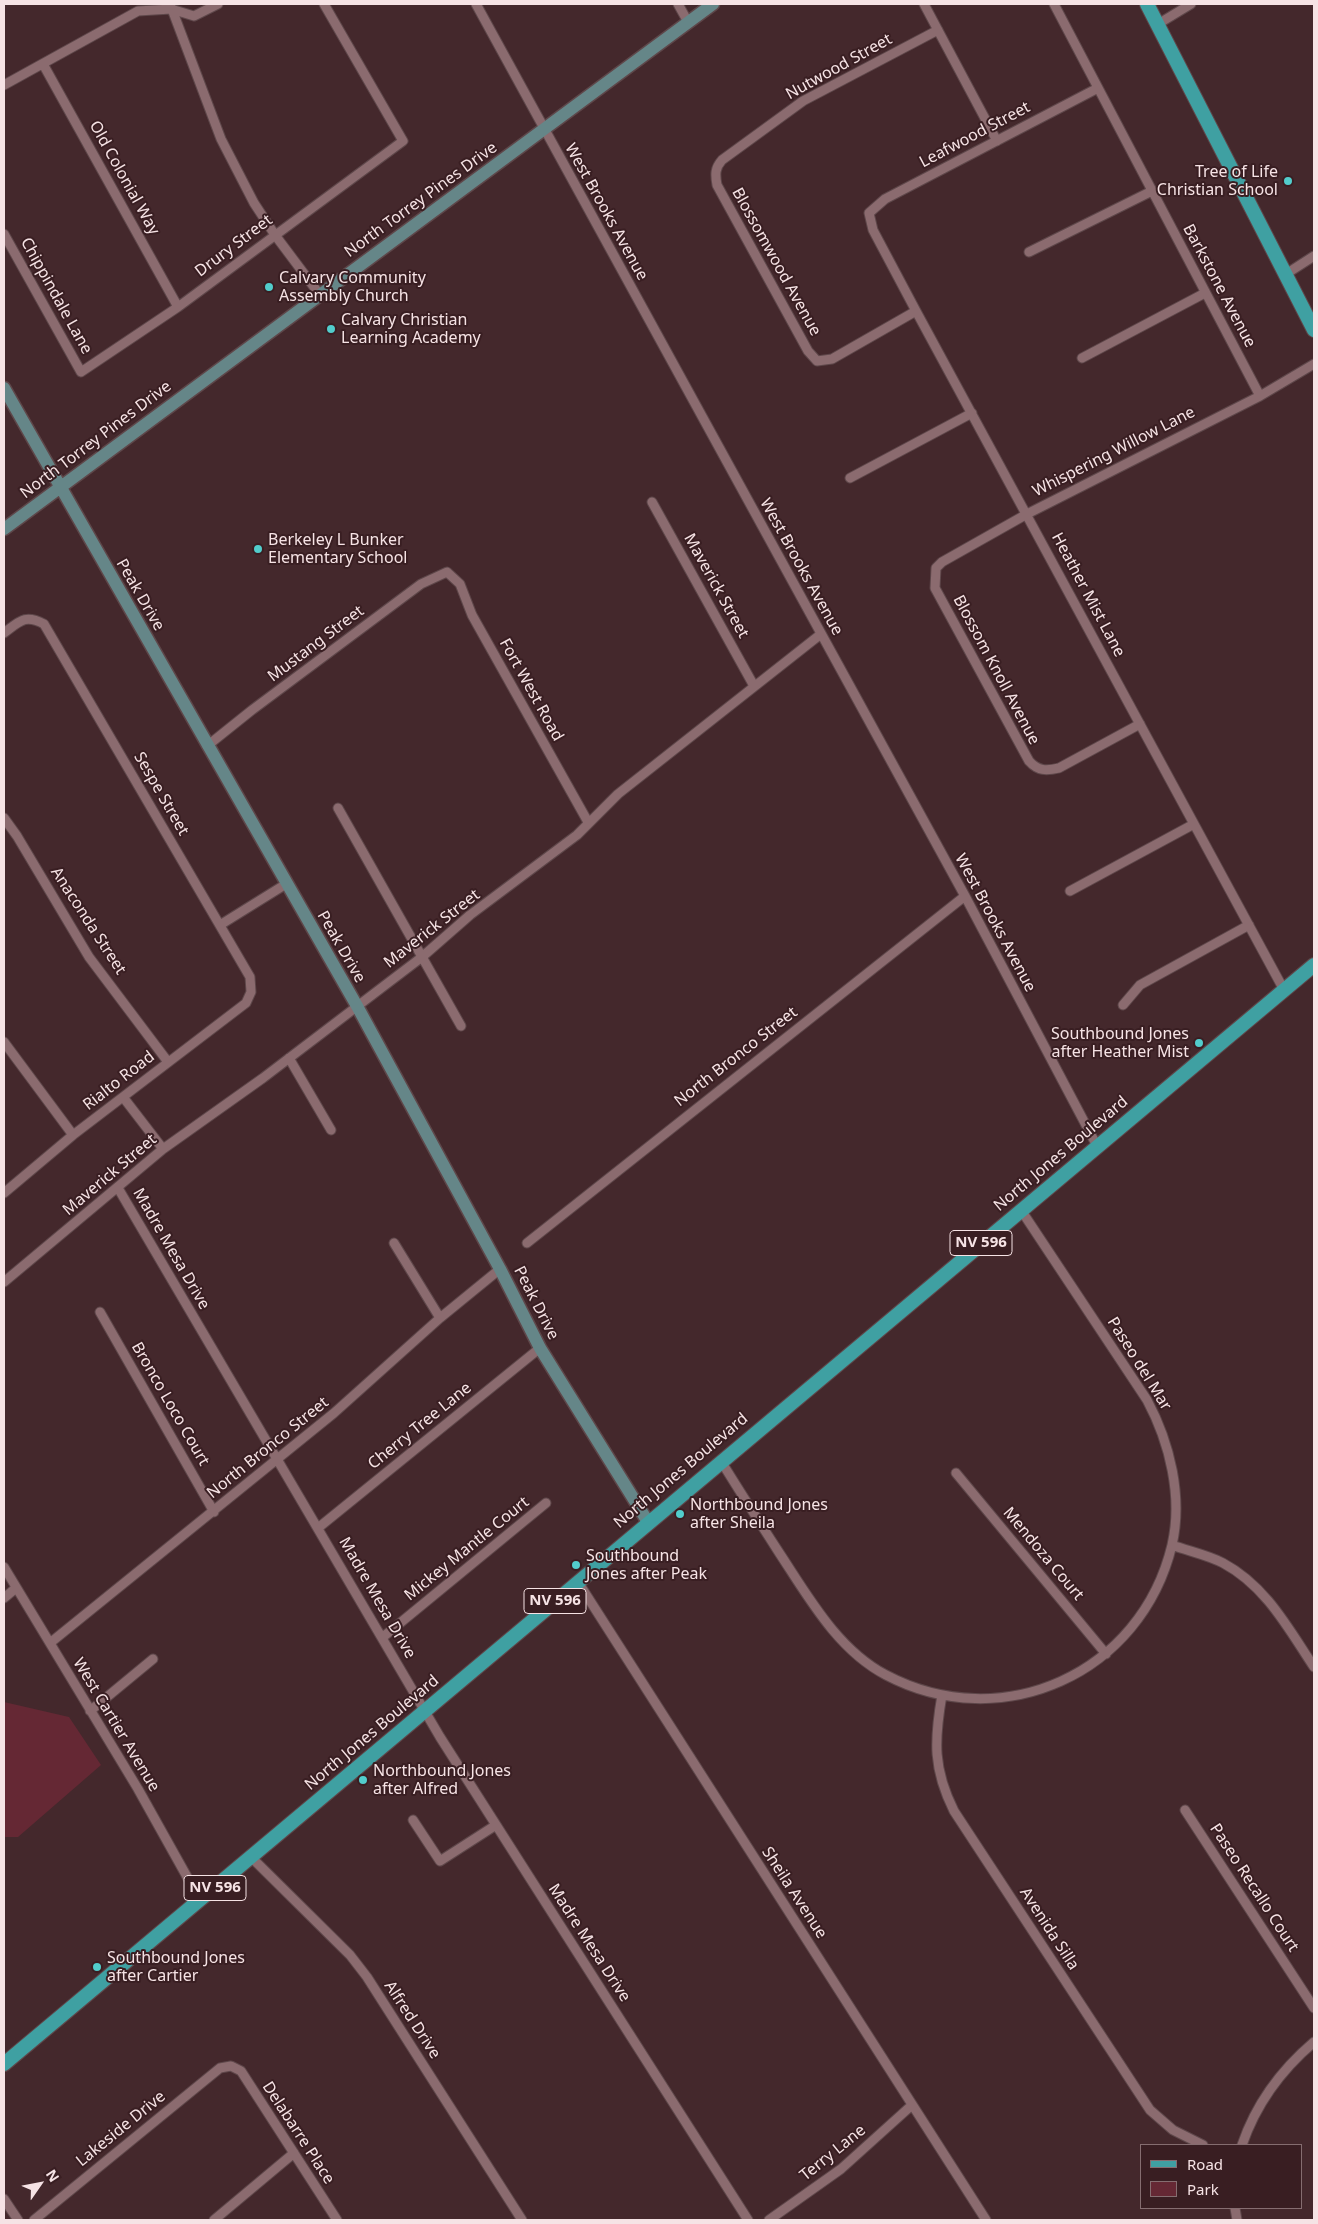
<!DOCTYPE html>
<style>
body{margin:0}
#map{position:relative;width:1318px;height:2224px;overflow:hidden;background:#44282c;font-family:"Noto Sans",sans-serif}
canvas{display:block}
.frame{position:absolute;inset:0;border:5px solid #f6e3e5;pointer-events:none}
.legend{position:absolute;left:1140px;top:2144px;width:162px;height:65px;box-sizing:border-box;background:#391e22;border:1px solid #856d70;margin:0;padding:6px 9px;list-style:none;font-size:15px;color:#f6e3e5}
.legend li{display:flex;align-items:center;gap:10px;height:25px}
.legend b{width:25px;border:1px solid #856d70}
.north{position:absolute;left:15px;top:2159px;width:50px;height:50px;-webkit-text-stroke:4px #391e22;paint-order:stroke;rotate:57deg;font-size:14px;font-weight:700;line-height:20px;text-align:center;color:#f6e3e5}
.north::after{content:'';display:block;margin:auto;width:18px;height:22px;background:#f6e3e5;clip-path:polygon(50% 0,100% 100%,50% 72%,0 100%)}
</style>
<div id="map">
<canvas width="1318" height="2224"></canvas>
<div class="frame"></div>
<ul class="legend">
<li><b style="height:6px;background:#3fa0a2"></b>Road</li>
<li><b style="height:14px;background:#652834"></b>Park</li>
</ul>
<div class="north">N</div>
</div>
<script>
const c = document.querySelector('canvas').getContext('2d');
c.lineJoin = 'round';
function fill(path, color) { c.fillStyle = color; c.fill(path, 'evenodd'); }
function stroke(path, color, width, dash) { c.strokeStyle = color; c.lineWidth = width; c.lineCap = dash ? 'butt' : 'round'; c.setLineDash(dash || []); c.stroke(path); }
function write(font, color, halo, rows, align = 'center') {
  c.font = font + ' "Noto Sans",sans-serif'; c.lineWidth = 4; c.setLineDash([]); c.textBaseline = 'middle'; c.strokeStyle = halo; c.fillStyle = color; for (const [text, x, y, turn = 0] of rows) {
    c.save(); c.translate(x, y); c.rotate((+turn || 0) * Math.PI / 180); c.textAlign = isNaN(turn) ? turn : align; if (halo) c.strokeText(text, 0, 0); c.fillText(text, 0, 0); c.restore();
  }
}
fill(new Path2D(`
 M4,1702L69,1717L101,1765L18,1837H4Z`), '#652834');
const street = new Path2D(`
 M170,4L221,139L254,203L275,235L320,295
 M476,4L965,896L1097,1146
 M678,4L688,22
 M924,4L997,141
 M1054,4L1260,396
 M1158,24L1191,4
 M43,64L178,307
 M4,85L138,11L171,9L194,16L218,4
 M1098,88L885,199L869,213L873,230L916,311L1284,990
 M4,234L81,372L178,307L403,141L324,4
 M1029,252L1152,191
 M1286,274L1314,256
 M916,311L832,359L817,361L808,351L717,185C715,174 715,168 722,160L803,101L938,30
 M1082,358L1205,293
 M850,478L972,413
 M652,502L754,686
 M4,633C20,621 25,614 44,624L250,977L251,992L246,1003L73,1135L4,1193
 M1140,724L1059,768C1046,771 1038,771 1029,761L935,588L936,568L942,562L1027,514L1260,396L1314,364
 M207,746L252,710L421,584L447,572L460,584L472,615L588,822
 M338,808L461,1026
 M4,818L17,836L89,957L168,1062
 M1070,891L1194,824
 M220,925L286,884
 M1123,1005L1140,985L1249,925
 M4,1042L73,1135
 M289,1058L331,1130
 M123,1097L163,1149
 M118,1188L440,1737L748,2220
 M394,1243L440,1318
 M527,1243L965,896
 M4,1282L163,1149L263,1078L422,957L470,915L577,835L618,794L821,634
 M100,1312L214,1512
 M721,1461C740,1492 760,1523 780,1554C809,1598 838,1650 886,1675C1002,1736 1141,1674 1172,1545C1183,1497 1170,1443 1147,1400L1021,1210
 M956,1473L1106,1654
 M318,1528L540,1348
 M1172,1545C1188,1551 1208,1555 1223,1563C1266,1586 1288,1628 1314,1667
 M4,1567L138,1789L200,1900
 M578,1582L986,2220
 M4,1598L16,1588
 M383,1637L546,1503
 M50,1643L334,1413L440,1318L500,1269
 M942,1695C934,1741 933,1769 954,1811L1150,2110L1173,2130L1203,2145
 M90,1711L153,1659
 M1185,1810L1314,2008
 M413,1820L440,1861L496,1825
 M251,1857L350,1955L367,1977L522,2220
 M1242,2145C1256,2104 1281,2070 1314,2042
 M4,2199L18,2220
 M1235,2208L1237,2220
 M34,2220L220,2068L231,2066L241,2071L337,2220
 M214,2220L294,2153
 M769,2220L841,2169L912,2105`);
const secondary = new Path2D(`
 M4,388L357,1006L500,1269L540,1348L648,1522
 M4,529L713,4`);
const primary = new Path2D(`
 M1147,4L1314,330
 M4,2064L1314,965`);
stroke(street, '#5e474a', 11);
stroke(secondary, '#5e474a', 15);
stroke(primary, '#5e474a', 16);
stroke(street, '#8b6b6f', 9);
stroke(secondary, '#658688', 12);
stroke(primary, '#3fa0a2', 14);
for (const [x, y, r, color] of [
 [1288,181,5,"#52cdcc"],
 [269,287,5,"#52cdcc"],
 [331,329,5,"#52cdcc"],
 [258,549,5,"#52cdcc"],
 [1199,1043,5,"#52cdcc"],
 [680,1514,5,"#52cdcc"],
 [576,1565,5,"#52cdcc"],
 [363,1780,5,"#52cdcc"],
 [97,1967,5,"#52cdcc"]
]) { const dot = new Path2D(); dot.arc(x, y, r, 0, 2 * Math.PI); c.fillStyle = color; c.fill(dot); stroke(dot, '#391e22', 2); }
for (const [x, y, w] of [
 [981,1243,62],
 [555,1601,62],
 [215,1888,62]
]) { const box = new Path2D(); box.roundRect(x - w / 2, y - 12.5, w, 25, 4); c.fillStyle = '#391e22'; c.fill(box); stroke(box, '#f6e3e5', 1); }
write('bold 15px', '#f6e3e5', null, [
 ["NV 596",981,1243],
 ["NV 596",555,1601],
 ["NV 596",215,1888]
]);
write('16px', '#f6e3e5', '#391e22', [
 ["Nutwood Street",839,67,-29],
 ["Leafwood Street",975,135,-28],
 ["Old Colonial Way",124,178,61],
 ["North Torrey Pines Drive",421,200,-36],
 ["West Brooks Avenue",606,212,61],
 ["Drury Street",234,246,-37],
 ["Blossomwood Avenue",776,262,61],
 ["Barkstone Avenue",1219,286,62],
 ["Chippindale Lane",56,296,61],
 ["North Torrey Pines Drive",96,440,-37],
 ["Whispering Willow Lane",1114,452,-27],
 ["West Brooks Avenue",801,567,61],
 ["Maverick Street",716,586,61],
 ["Peak Drive",140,595,60],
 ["Heather Mist Lane",1088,595,62],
 ["Mustang Street",316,644,-37],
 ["Blossom Knoll Avenue",996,670,62],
 ["Fort West Road",531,690,61],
 ["Sespe Street",161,794,60],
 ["Anaconda Street",88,921,57],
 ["West Brooks Avenue",995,923,62],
 ["Maverick Street",432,929,-38],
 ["Peak Drive",341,947,60],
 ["North Bronco Street",736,1057,-38],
 ["Rialto Road",119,1081,-38],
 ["North Jones Boulevard",1061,1154,-40],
 ["Maverick Street",110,1175,-40],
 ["Madre Mesa Drive",171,1249,60],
 ["Peak Drive",536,1303,63],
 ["Paseo del Mar",1139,1364,58],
 ["Bronco Loco Court",170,1404,60],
 ["Cherry Tree Lane",420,1426,-39],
 ["North Bronco Street",268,1448,-39],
 ["North Jones Boulevard",681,1471,-40],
 ["Mickey Mantle Court",467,1549,-39],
 ["Mendoza Court",1043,1554,50],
 ["Madre Mesa Drive",377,1598,60],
 ["West Cartier Avenue",116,1725,59],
 ["North Jones Boulevard",372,1733,-40],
 ["Paseo Recallo Court",1254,1888,57],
 ["Sheila Avenue",794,1893,57],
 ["Avenida Silla",1049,1929,57],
 ["Madre Mesa Drive",589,1943,57],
 ["Alfred Drive",412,2020,57],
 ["Lakeside Drive",121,2129,-39],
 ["Delabarre Place",298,2133,57],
 ["Terry Lane",833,2153,-39]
]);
write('16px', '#f6e3e5', '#391e22', [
 ["Tree of Life",1278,172,"right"],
 ["Christian School",1278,190,"right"],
 ["Calvary Community",279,278],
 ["Assembly Church",279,296],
 ["Calvary Christian",341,320],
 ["Learning Academy",341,338],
 ["Berkeley L Bunker",268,540],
 ["Elementary School",268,558],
 ["Southbound Jones",1189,1034,"right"],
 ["after Heather Mist",1189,1052,"right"],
 ["Northbound Jones",690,1505],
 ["after Sheila",690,1523],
 ["Southbound",586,1556],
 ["Jones after Peak",586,1574],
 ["Northbound Jones",373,1771],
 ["after Alfred",373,1789],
 ["Southbound Jones",107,1958],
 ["after Cartier",107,1976]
], 'left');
</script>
